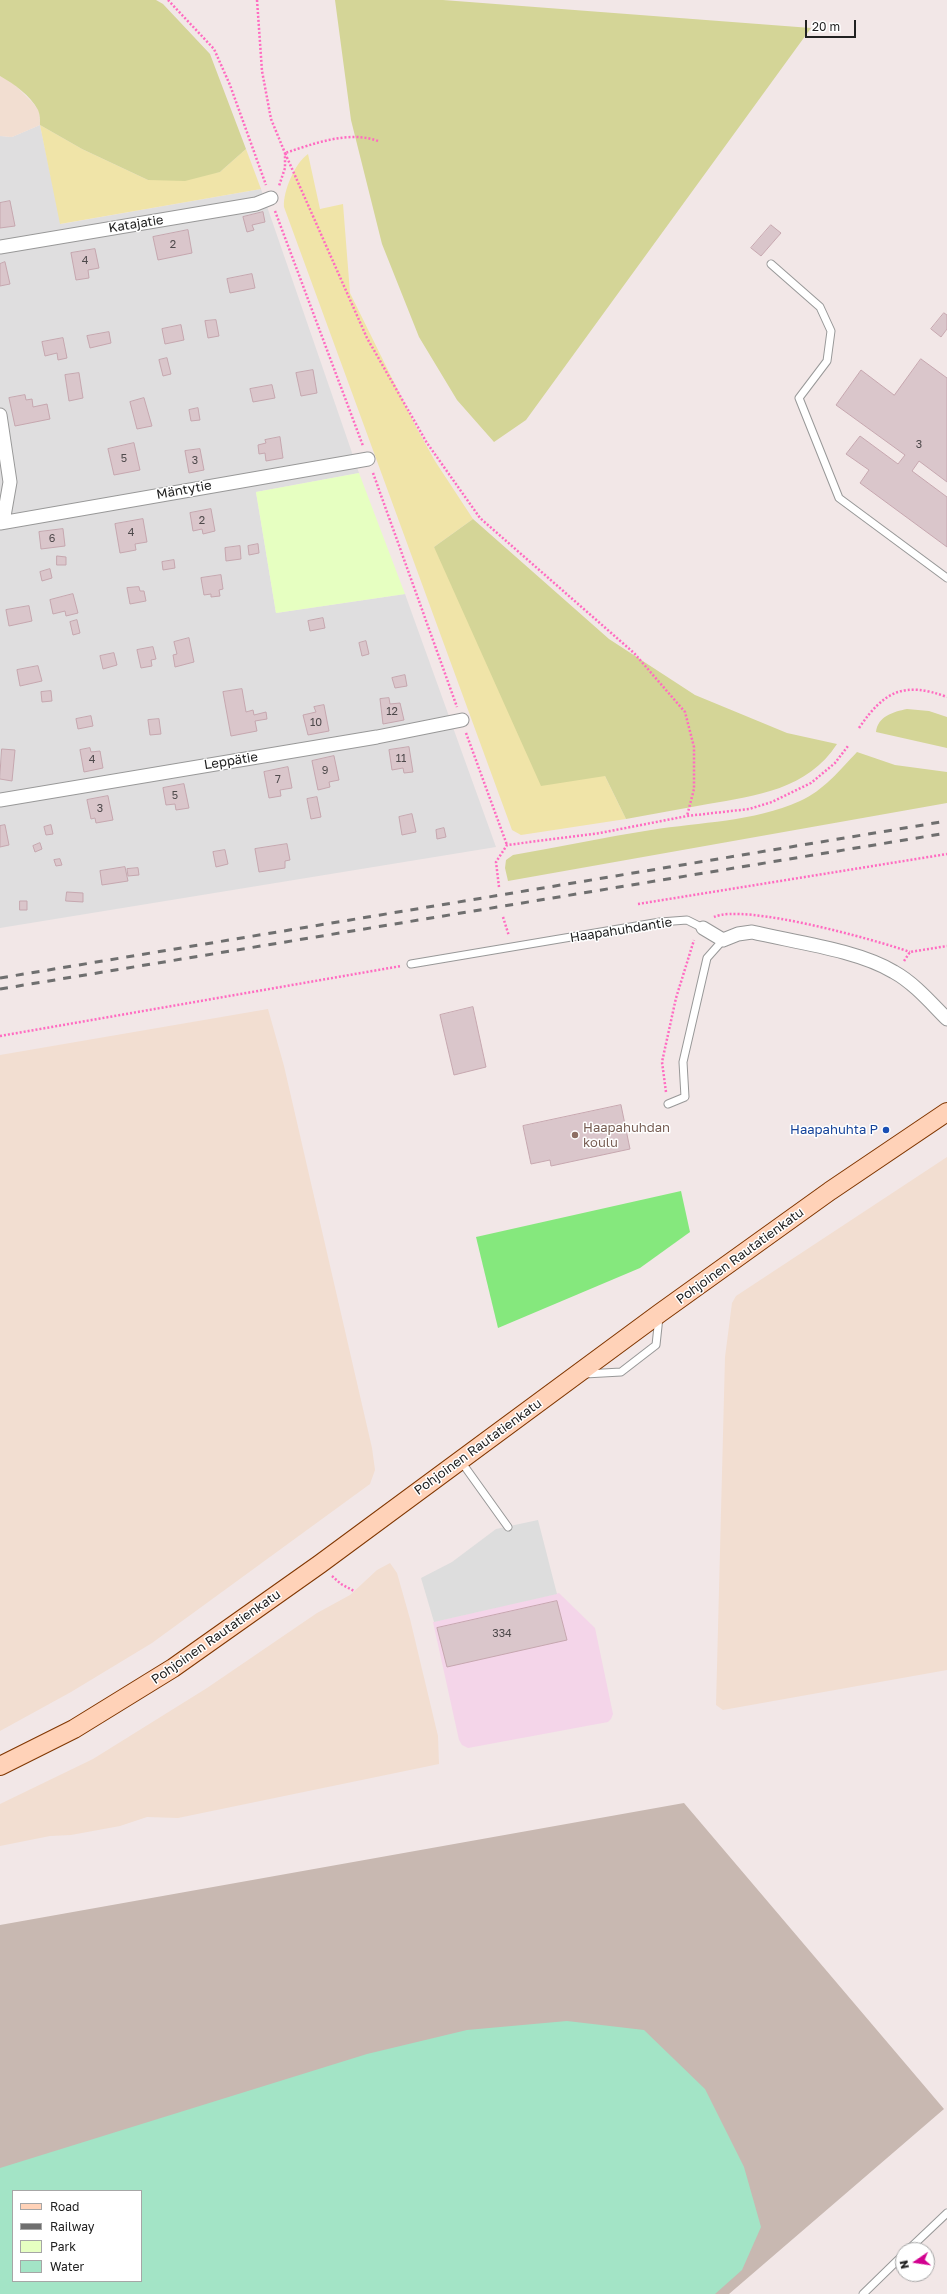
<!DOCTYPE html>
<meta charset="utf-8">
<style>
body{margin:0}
#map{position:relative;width:947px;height:2294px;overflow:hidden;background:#f2e7e7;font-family:"Golos Text",sans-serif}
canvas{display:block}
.legend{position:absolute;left:12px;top:2190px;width:130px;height:92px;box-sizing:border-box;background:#fff;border:1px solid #a6a6a6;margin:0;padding:5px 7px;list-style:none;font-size:12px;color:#212121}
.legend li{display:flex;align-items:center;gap:8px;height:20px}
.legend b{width:20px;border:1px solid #a6a6a6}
.north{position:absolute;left:895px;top:2242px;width:40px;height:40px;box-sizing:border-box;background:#fff;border:1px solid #a6a6a6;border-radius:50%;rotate:257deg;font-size:11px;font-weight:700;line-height:16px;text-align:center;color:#212121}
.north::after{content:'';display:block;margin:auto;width:14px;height:18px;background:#d2008f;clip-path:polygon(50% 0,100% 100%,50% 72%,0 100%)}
.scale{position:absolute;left:805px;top:20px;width:51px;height:18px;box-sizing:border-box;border:2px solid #212121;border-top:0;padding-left:5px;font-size:12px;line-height:14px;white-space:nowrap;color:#212121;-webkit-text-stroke:3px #fff;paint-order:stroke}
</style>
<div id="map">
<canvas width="947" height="2294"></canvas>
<ul class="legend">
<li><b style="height:5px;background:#ffd2b8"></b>Road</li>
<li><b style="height:5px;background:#6f6f6f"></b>Railway</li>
<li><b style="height:11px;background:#e6ffc1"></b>Park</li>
<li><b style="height:11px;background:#a3e4c6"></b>Water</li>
</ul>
<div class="north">N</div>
<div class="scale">20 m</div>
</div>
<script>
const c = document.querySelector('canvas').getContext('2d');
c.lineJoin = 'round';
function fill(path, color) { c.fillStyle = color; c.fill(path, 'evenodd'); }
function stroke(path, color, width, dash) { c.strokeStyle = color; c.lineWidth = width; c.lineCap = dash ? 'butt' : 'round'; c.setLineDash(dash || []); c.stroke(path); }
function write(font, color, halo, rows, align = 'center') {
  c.font = font + ' "Golos Text",sans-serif'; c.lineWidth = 3; c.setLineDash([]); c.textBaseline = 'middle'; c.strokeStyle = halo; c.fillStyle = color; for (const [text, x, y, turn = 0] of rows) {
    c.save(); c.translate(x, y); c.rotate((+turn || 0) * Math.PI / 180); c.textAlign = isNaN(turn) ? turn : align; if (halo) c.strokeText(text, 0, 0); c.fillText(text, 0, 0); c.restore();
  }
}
fill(new Path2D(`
 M40,125L61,224L261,189L359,473L256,492L276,613L405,594L496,847L0,928V136L12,137Z`), '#dfdedf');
fill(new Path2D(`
 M559,1593L595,1628L613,1714L611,1719L608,1722L468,1748L462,1745L459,1740L433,1622Z`), '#f4d5e9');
fill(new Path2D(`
 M684,1803L944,2109L729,2294H0V1925ZM13,2191H141V2281H13Z`), '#c8b8b1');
fill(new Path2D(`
 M0,76L14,84L33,103L39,111L40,125L12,137L0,136Z
 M268,1009L284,1066L372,1448L375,1470L370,1484L152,1643L71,1692L0,1731V1055Z
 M947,1157V1670L723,1710L716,1705L725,1357L732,1303L736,1296Z
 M390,1563L397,1573L410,1619L438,1736L439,1764L178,1818L147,1817L120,1826L71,1835L50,1836L0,1846V1804L93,1759L207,1688L317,1613L350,1595L377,1570Z`), '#f2ded1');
fill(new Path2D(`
 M40,125L82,149L148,180L220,172L246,149L261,189L60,224Z
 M308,154L320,209L343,204L350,293L416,427L435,461L473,519L434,547L605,776L626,819L521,835L512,830L284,207C283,191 295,163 308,154Z`), '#f0e4a8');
fill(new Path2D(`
 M0,0H156L163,4L210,54L246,149L220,172L185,181L148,180L82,149L40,125C40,121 40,114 38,110C30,95 14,84 0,76Z
 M335,0H443L811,28L526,420L494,442L457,400L419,337L382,244L351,120Z
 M473,519L609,639L695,695L787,733L837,744C808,789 756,796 708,804C681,809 653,814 626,819L605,776L541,786L434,547Z
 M907,709L929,711L947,717V748L876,732C878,716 893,712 907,709Z
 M857,752L895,765L947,772V803L508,881L505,868L506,860L513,855C559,847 605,837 651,830C701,822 753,822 800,801C823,791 840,770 857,752Z`), '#d4d597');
fill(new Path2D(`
 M359,473L405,594L276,613L256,492Z`), '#e6ffc1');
fill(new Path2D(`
 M681,1191L690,1232L640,1268L498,1328L476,1237Z`), '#85e87d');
fill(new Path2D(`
 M538,1520L557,1594L434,1622L421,1578L452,1562L496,1529Z`), '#ddd');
fill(new Path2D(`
 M567,2021L644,2030L705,2089L744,2167L761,2227L742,2270L715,2294H0V2168L367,2054L467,2030ZM13,2191H141V2281H13Z`), '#a3e4c6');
const building = new Path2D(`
 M10,201L15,226L0,228V203Z
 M263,212L265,222L252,225L254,230L247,232L243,217Z
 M771,225L781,233L761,256L751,248Z
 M188,230L192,253L158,260L153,237Z
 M95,249L99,268L88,270L89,278L76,280L71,253Z
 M5,262L10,284L0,286V264Z
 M252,274L255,288L230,293L227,279Z
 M944,313L947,315V329L941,337L931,329Z
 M216,320L219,336L208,338L205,321Z
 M181,325L184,340L165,344L162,329Z
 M109,332L111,343L90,348L87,336Z
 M63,338L67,358L58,360L57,353L45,356L42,342Z
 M167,358L171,374L163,376L159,360Z
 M921,359L947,378V482L919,461L912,471L947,497V547L860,483L869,470L846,454L860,436L898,464L905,455L836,405L861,370L894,395Z
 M313,370L317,393L301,396L296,373Z
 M79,373L83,398L69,401L65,375Z
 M272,385L275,398L253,402L250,389Z
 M25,395L26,400L32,399L33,407L47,404L50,419L15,426L9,398Z
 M144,398L152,426L137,429L130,402Z
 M198,408L200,420L191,421L189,410Z
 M280,437L283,458L266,461L265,453L259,454L258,445L266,443L265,440Z
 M134,443L140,470L114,475L108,449Z
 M200,449L204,470L189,473L185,451Z
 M211,509L215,531L203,534L202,529L193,531L190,513Z
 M143,519L147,542L135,544L136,550L120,553L115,524Z
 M63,529L65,546L41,549L39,532Z
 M258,544L259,553L249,555L248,546Z
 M240,546L241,559L226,561L225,548Z
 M57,556L66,557V565H57Z
 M174,560L175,568L163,570L162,562Z
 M50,569L52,578L42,581L40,572Z
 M221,575L223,589L219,590L220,596L211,597V594L204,595L201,578Z
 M139,587L140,591H144L146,601L130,604L127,588Z
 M73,594L78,613L66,616L65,611L53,614L50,600Z
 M29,606L32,621L9,626L6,610Z
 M323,618L325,628L310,631L308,621Z
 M77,620L80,633L73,635L70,622Z
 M189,638L194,662L175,667L173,655L177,654L174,642Z
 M366,641L369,654L362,656L359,643Z
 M153,647L156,659L151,660L152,666L141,668L137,650Z
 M114,653L117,665L103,669L100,656Z
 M38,666L42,681L20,686L17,670Z
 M405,675L407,686L395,688L392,678Z
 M242,689L246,712L253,710L254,715L266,712L267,719L255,721L257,731L231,736L223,692Z
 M51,691L52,701L42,702L41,692Z
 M389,698L390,704L400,703L404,720L383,724L380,699Z
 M324,705L329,731L308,735L303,715L316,712L314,707Z
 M91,716L93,726L78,729L76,719Z
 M159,719L161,734L150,735L148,720Z
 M409,747L413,772L404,773L403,768L392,770L389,750Z
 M90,748L91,752L100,751L103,768L84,772L80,750Z
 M2,749L15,750L12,781L0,779Z
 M334,756L339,780L329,782L330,787L318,790L312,761Z
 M288,767L292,788L280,790L281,796L269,798L264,772Z
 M184,784L189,808L176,810L175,804L166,805L163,788Z
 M108,796L113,820L96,823L95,818L91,819L87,800Z
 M317,797L321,817L311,819L307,799Z
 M412,814L416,832L402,835L399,817Z
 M5,825L9,845L0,847V826Z
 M51,825L53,834L46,835L44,827Z
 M444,828L446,837L437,839L436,830Z
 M40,843L42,849L35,852L33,846Z
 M287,844L290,860L285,861V868L259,872L255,849Z
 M225,850L228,864L216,867L213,852Z
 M60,859L62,865L56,866L54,860Z
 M125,867L128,881L102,885L100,871Z
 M138,868L139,875L128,876L127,869Z
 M67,892L83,893V902L66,901Z
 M20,901H27V910H20Z
 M473,1007L486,1067L454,1075L440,1015Z
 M621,1105L630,1149L551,1166L550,1160L531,1164L523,1126Z
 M557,1601L567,1640L447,1667L437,1628Z`);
fill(building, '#dac6cb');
stroke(building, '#c6a7af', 1);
const lane = new Path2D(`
 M771,264L820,307L831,331L827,361L799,398L839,498L947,578
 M411,964L660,922L687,920L703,928
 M668,1104L685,1097L683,1062L707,958L723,940
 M585,1374L621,1372L656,1345L659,1317
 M460,1460L508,1527
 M908,2250L947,2213
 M863,2294L903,2255`);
const street = new Path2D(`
 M0,247L256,204L271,198
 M0,415L10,482L3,522
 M0,523L368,459
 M0,800L377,737L462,720
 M703,928L723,940L738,934L752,932C794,942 858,950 894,972C914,983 931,1003 947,1019`);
const secondary = new Path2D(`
 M0,1766L74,1729L173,1668L320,1564L660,1313L830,1191L947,1112`);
stroke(lane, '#989898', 9);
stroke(street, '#989898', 15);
stroke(secondary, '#803600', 20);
stroke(new Path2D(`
 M168,0L214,49L230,85L266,185
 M257,0L262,71L271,119L285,153V168L279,186
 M378,141C349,130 313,144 285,153L367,338L427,443L480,518L634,653L685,712L694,747V789L687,816
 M275,211L363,446
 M373,473L457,707
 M859,728C884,691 904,681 947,697
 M466,733L507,845
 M499,887L496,862L507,845L600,833L687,816L749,809L772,802L811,783L835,763L848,746
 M638,904L947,854
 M503,917L509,936
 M714,917C744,903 876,940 910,952
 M904,961L910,952L947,946
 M0,1036L401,966
 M666,1092L662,1062L676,998L694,940
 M332,1576L341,1584L354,1591`), '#ff6bc1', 2.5, [2, 2]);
stroke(lane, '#fff', 7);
stroke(street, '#fff', 13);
stroke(secondary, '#ffd2b8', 18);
stroke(new Path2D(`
 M0,978L947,821
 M0,989L947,833`), '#6f6f6f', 3, [8, 8]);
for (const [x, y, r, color] of [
 [886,1130,4,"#1a4fb4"],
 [575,1135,4,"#8d6e63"]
]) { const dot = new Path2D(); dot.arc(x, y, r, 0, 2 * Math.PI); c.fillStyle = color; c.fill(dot); stroke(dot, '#fff', 1.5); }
write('11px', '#4f4a4c', null, [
 ["2",173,245],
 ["4",85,261],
 ["3",919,445],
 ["5",124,459],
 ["3",195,461],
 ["2",202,521],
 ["4",131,533],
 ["6",52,539],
 ["12",392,712],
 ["10",316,723],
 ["11",401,759],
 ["4",92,760],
 ["9",325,771],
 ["7",278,780],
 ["5",175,796],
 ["3",100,809],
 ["334",502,1634]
]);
write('13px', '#212121', '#fff', [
 ["Katajatie",136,224,-9],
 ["Mäntytie",184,490,-10],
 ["Leppätie",231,761,-9],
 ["Haapahuhdantie",621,930,-9],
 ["Pohjoinen Rautatienkatu",740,1256,-36],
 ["Pohjoinen Rautatienkatu",478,1447,-36],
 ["Pohjoinen Rautatienkatu",216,1637,-35]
]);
write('13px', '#785e54', '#fff', [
 ["Haapahuhdan",583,1128],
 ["koulu",583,1143]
], 'left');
write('13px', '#164399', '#fff', [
 ["Haapahuhta P",878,1130]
], 'right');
</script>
